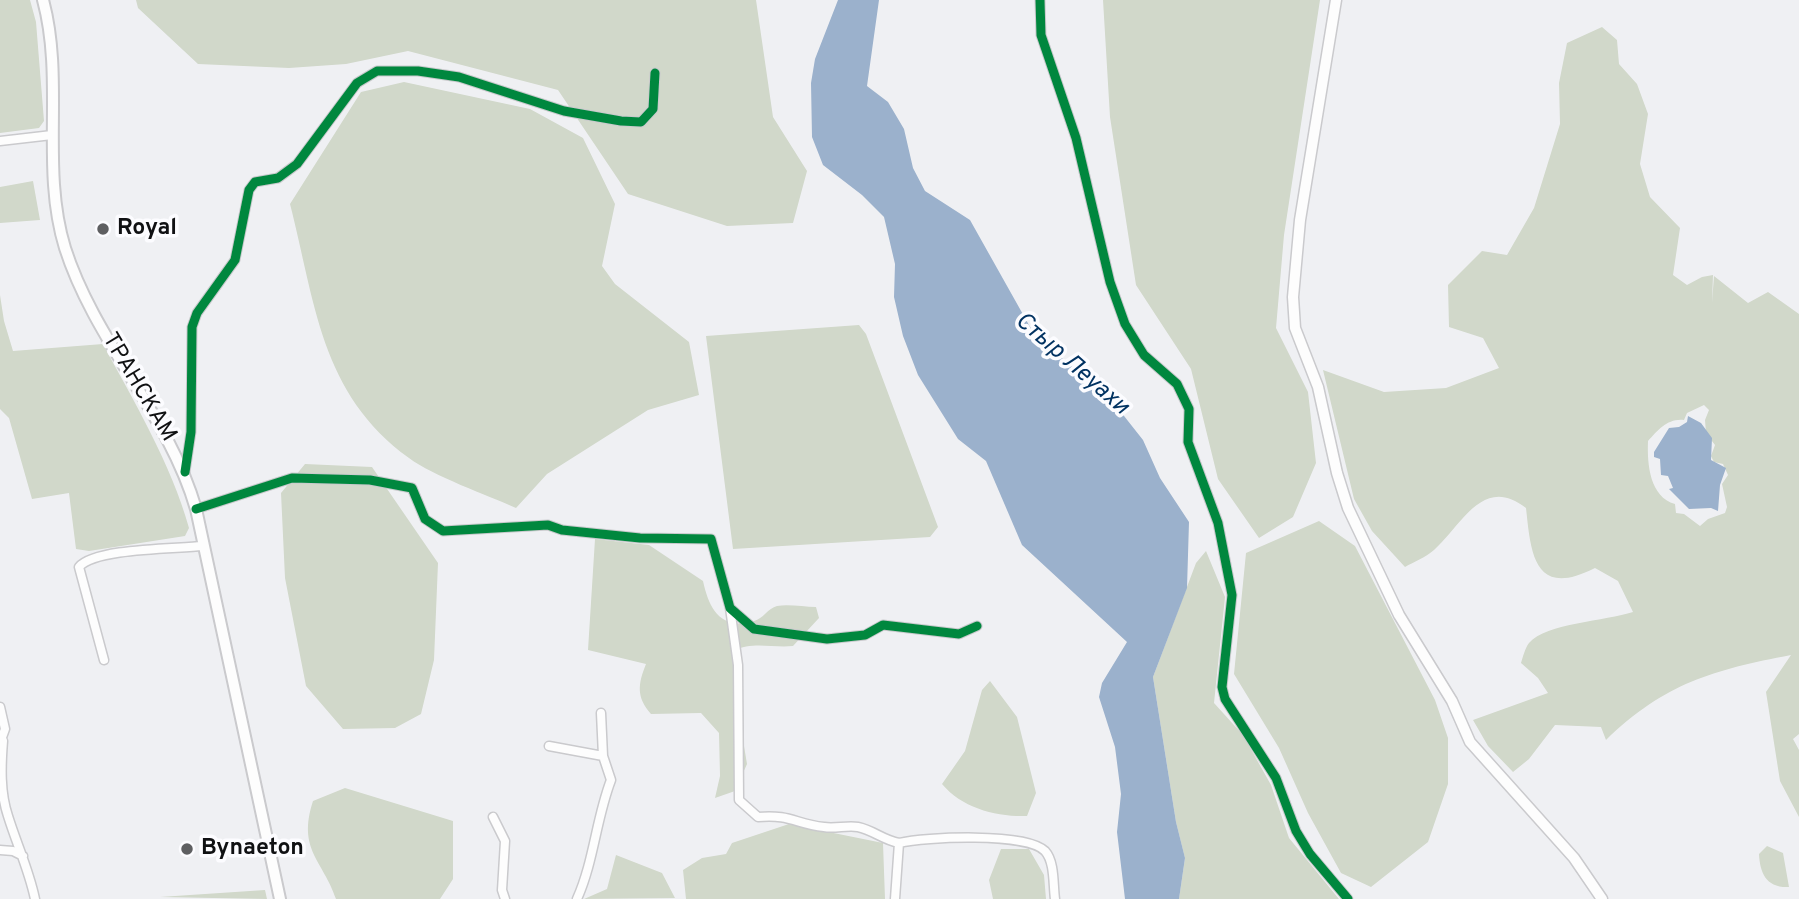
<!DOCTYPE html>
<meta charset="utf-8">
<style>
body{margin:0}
canvas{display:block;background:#eff0f3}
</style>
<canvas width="1799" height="899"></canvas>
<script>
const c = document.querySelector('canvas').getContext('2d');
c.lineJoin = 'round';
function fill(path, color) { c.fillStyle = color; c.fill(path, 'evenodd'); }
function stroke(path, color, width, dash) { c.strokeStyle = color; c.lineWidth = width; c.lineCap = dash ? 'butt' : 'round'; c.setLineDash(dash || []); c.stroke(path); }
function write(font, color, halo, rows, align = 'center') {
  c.font = font + ' Overpass,sans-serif'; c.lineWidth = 7; c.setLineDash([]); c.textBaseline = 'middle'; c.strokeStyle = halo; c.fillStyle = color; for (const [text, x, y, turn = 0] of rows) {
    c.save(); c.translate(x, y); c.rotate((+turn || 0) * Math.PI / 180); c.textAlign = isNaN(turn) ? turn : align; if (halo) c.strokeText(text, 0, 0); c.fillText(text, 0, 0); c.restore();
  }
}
fill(new Path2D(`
 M0,0H30L36,22L44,121L39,128L0,133Z
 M136,0H756L773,117L807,171L793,223L727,226L628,194L558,90L408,51L346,64L289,68L198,64L138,8Z
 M1103,0H1320L1284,235L1276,328L1308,392L1316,463L1293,517L1259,538L1218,479L1191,369L1136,285L1110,117Z
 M1602,27L1617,40L1619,64L1637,84L1648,114L1640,164L1650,197L1680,228L1673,275L1687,285L1702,277L1713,275L1712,303L1714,276L1748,303L1768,292L1799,314V734L1793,739L1799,750V817L1780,781L1766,692L1791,655C1713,670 1665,683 1606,740L1601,727L1555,725L1529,759L1513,772L1488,746L1473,720L1548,693L1538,678L1521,663C1523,657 1525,648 1529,643C1546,623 1606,621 1633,612L1618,581L1595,568C1534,599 1531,554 1526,508C1483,474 1462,525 1434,550C1426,557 1414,562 1405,567L1372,531L1354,499L1323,370L1384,392L1446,388L1499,368L1483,338L1449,327L1448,285L1482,251L1507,255L1534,208L1560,124L1559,83L1567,43ZM1704,405L1709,410L1705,420L1706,433L1715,445L1711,456L1714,462L1723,464L1728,475L1722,484L1727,507L1725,513L1708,519L1700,526L1684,514L1676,513L1675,504C1650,497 1647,465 1648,441C1658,430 1668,418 1684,420L1687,413Z
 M404,82L530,109L583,138L615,204L602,266L615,284L689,342L699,395L648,410L547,474L516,508C487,495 433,476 409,458C320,394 315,301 290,204L361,92Z
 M33,181L40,220L0,223V187Z
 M0,295L4,321L13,351L103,344C134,402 171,463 189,528L185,536L89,551L76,549L69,493L32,499L9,418L0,409Z
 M859,325L866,334L938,527L930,537L733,549L706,336Z
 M305,464L372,467L438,563L434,660L421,714L395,728L343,729L306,686L285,578L281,493Z
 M1319,521L1355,546L1435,700L1448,738V784L1428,842L1371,887L1341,873L1308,813L1279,748L1234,674L1246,553Z
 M595,539L649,545L703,581C709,609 721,631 754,621C763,619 768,608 777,606C789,604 804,607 816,607L819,618L793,646C771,648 753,641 733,651V680L747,764L735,791L715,798L720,776L719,733L701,713L651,714C636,697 638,684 646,664L588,650Z
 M1206,551L1225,597L1214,703L1243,735L1271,785L1289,838L1339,899H1179L1185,858L1176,822L1153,677L1196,563Z
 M990,681L1017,717L1036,793L1027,816C996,817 962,808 942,784L965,751L982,690Z
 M345,788L453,821V879L440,899H336C323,860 297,850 313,801Z
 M789,824L883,843L885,899H686L683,870L702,858L726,854L732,843Z
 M1767,846L1783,853L1789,887C1766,888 1760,873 1759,854Z
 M1001,849H1029L1044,875L1046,899H993L989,880Z
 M616,855L662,873L675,898L584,899L607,889Z
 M265,890L267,899L160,897Z`), '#d1d8ca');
fill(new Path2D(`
 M838,0H879L867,86L888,102L904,129L913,168L925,191L970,220L1034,334L1113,402L1143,440L1160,478L1189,522L1187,588L1153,677L1176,822L1185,858L1179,899H1125L1117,832L1121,794L1115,747L1099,697L1102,683L1127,642L1022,545L986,461L958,439L918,375L903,336L894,297L895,264L884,217L862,195L823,165L812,137L811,83L815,59Z
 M1688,416L1701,423L1712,438L1711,460L1726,468L1720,485L1718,511L1711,508L1689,509L1669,489L1673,488L1668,476L1661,475L1660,459L1654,457V452L1669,428L1679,427L1687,422Z`), '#9bb1cc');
const minor = new Path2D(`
 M1040,0L1041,35L1076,138L1110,282L1125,324L1144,355L1177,384L1189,409L1188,442L1218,523L1232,595L1222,687L1225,699L1276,778L1296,831L1310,854L1348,899
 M0,141L52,135
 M185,472L191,432L192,327L197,313L235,260L249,190L255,182L278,178L297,164L357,83L377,71H418L459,77L564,111L621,121L641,122L653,109L655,73
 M196,509L292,478L370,480L412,488L425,519L443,531L548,525L562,530L640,538L711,539L730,608L754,629L827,639L865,635L883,625L959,634L977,626
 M730,608L738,665L739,800L758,817C790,814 796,824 824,827C835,829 847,825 858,827C873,830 883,840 899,843
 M104,660L79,567C95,548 175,549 202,546
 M0,707L5,729L0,743
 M3,741C1,766 0,792 8,816C17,845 29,870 35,899
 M549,746L603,756
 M493,817L505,841L502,890L505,899
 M0,850L13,851L23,856
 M577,899C594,861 596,819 611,780L603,756L601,713
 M895,899L899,843C925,837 1026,832 1045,851C1055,862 1053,885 1055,899`);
const major = new Path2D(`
 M1336,0L1300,220L1293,297L1295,328L1318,387L1337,473L1348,508L1399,615L1452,701L1470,742L1574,858L1602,899`);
const highway = new Path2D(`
 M43,0C65,81 40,167 65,248C95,342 169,415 196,509L280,899`);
stroke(minor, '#cacacd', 11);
stroke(major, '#cacacd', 13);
stroke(highway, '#cacacd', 14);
stroke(minor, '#fdfdfd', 8);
stroke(major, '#fdfdfd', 10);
stroke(highway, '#fdfdfd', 10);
stroke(new Path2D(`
 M1040,0L1041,35L1076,138L1110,282L1125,324L1144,355L1177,384L1189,409L1188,442L1218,523L1232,595L1222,687L1225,699L1276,778L1296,831L1310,854L1348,899
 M185,472L191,432L192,327L197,313L235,260L249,190L255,182L278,178L297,164L357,83L377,71H418L459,77L564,111L621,121L641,122L653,109L655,73
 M196,509L292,478L370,480L412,488L425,519L443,531L548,525L562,530L640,538L711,539L730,608L754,629L827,639L865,635L883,625L959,634L977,626`), '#00873e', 9);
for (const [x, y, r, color] of [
 [103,229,7,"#5e5f61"],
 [187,849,7,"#5e5f61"]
]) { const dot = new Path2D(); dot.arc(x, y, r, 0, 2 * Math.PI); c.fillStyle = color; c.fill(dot); stroke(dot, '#fcfcff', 2.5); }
write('bold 23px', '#101113', '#fcfcff', [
 ["Royal",117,229],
 ["Bynaeton",201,849]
], 'left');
write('23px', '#101113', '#fcfcff', [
 ["ТРАНСКАМ",138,388,59]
]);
write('italic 24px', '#013261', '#fcfcff', [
 ["Стыр Леуахи",1071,365,41]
]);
</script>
